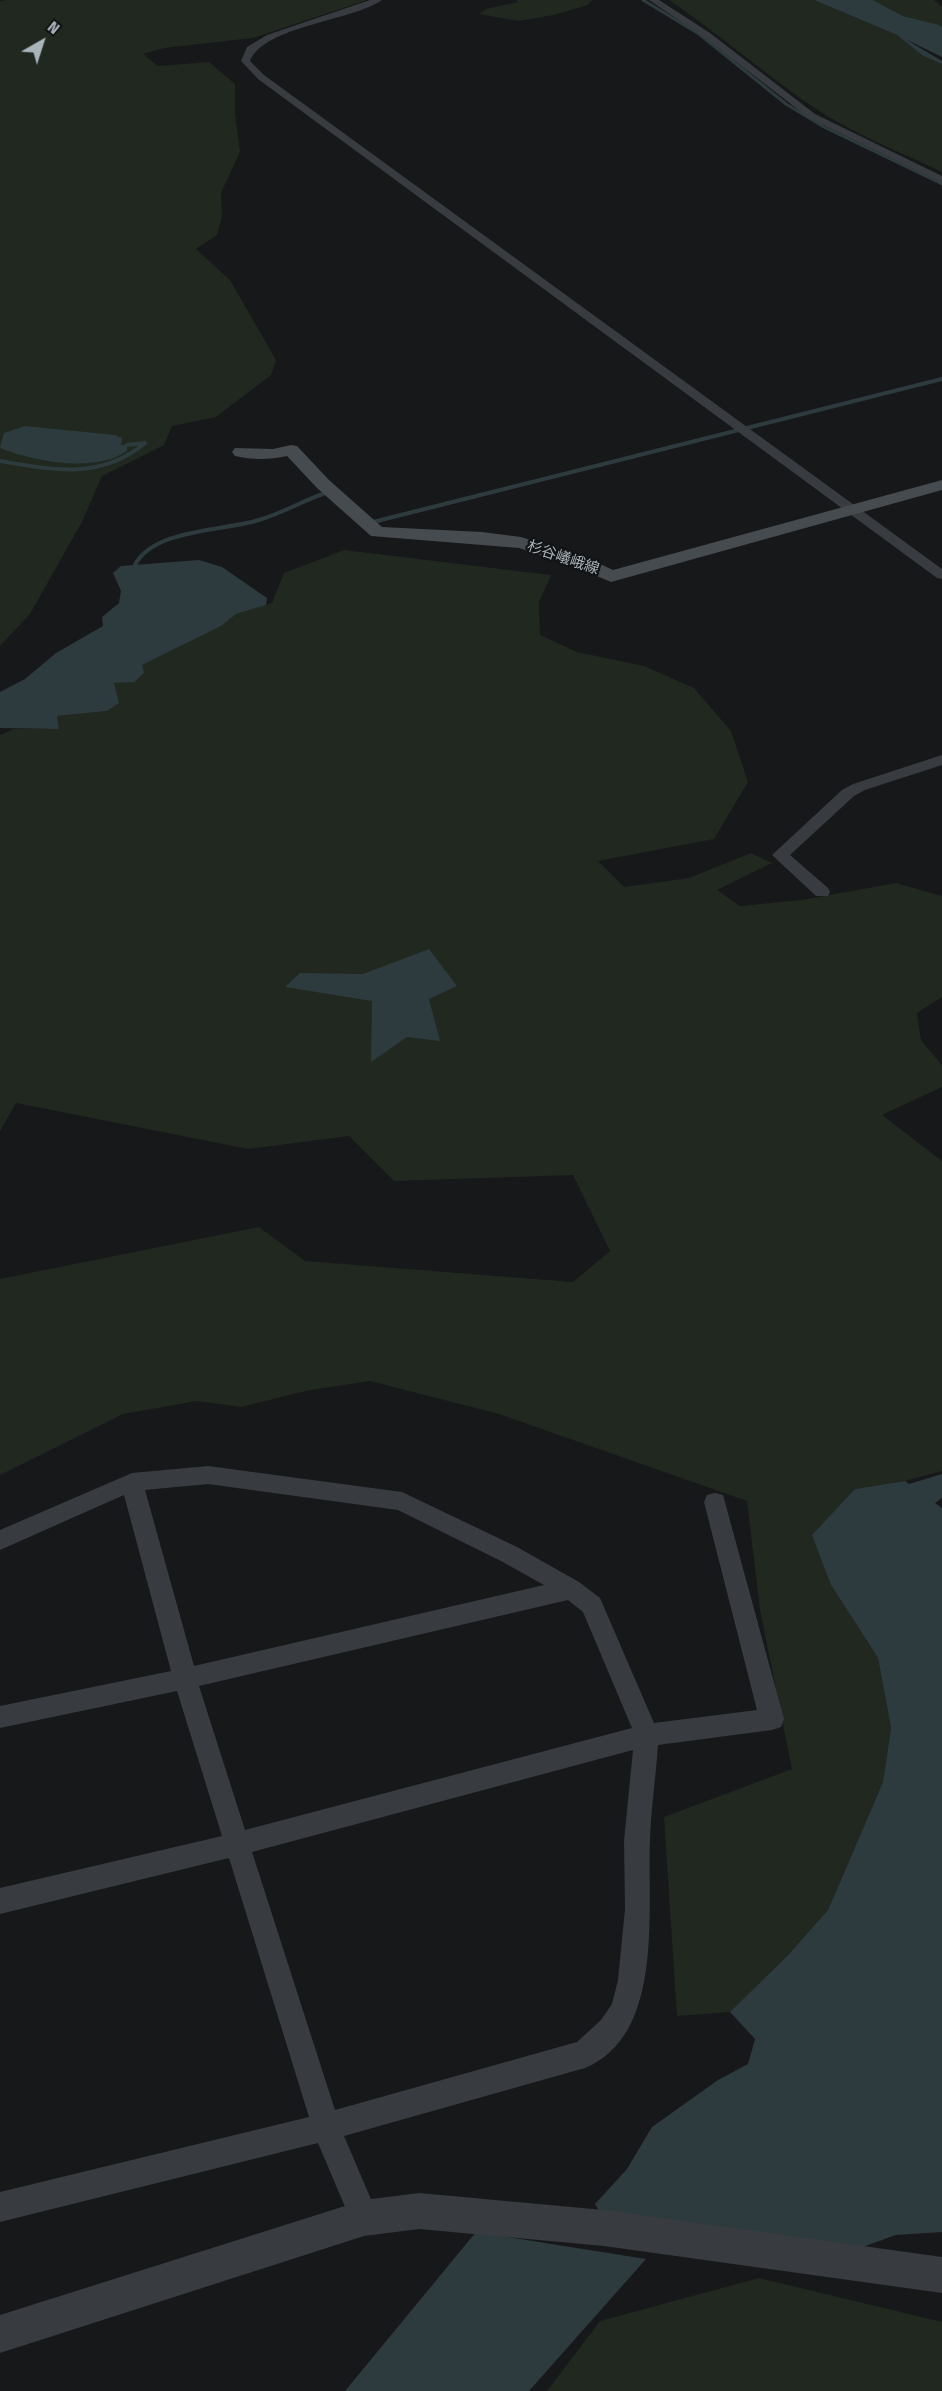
<!DOCTYPE html>
<meta charset="utf-8">
<style>
body{margin:0}
#map{position:relative;width:942px;height:2391px;overflow:hidden;background:#17181a;font-family:"Fira Sans Condensed",sans-serif}
canvas{display:block}
.north{position:absolute;left:12px;top:12px;width:60px;height:60px;-webkit-text-stroke:4px #121315;paint-order:stroke;rotate:39deg;font-size:16px;font-weight:700;line-height:24px;text-align:center;color:#a9b3ba}
.north::after{content:'';display:block;margin:auto;width:21px;height:27px;background:#a9b3ba;clip-path:polygon(50% 0,100% 100%,50% 72%,0 100%)}
</style>
<div id="map">
<canvas width="942" height="2391"></canvas>
<div class="north">N</div>
</div>
<script>
const c = document.querySelector('canvas').getContext('2d');
c.lineJoin = 'round';
function fill(path, color) { c.fillStyle = color; c.fill(path, 'evenodd'); }
function stroke(path, color, width, dash) { c.strokeStyle = color; c.lineWidth = width; c.lineCap = dash ? 'butt' : 'round'; c.setLineDash(dash || []); c.stroke(path); }
function write(font, color, halo, rows, align = 'center') {
  c.font = font + ' "Fira Sans Condensed","Noto Sans JP",sans-serif'; c.lineWidth = 4.5; c.setLineDash([]); c.textBaseline = 'middle'; c.strokeStyle = halo; c.fillStyle = color; for (const [text, x, y, turn = 0] of rows) {
    c.save(); c.translate(x, y); c.rotate((+turn || 0) * Math.PI / 180); c.textAlign = isNaN(turn) ? turn : align; if (halo) c.strokeText(text, 0, 0); c.fillText(text, 0, 0); c.restore();
  }
}
fill(new Path2D(`
 M7,0H367L253,38L164,48L143,54L158,66L209,62L235,84V112L240,152L221,193L222,216L217,235L196,249L230,280L276,360L271,375L216,417L172,426L164,445L102,476L82,522L30,614L0,646V1Z
 M516,0H592L588,5L554,15L518,21L479,14L486,9L518,2Z
 M669,0H814L897,35L923,56L942,64V172C898,151 851,133 810,105C762,72 718,33 669,0Z
 M873,0H934L942,7V27L903,16Z
 M344,550L551,575L539,602L540,635L577,652L644,666L694,688L731,731L748,782L714,839L598,861L624,887L689,878L751,853L772,863L717,890L740,906L802,900L896,883L942,896V997L917,1013L921,1040L942,1065V1087L882,1115L942,1161V1471L905,1481L855,1489L831,1585L878,1658L891,1728L883,1782L828,1910L788,1955L730,2012L677,2016L664,1817L792,1769L760,1610L747,1501L499,1414L370,1381L310,1390L241,1407L197,1401L123,1414L0,1475V1279L259,1227L305,1261L573,1282L610,1251L573,1175L394,1181L349,1136L248,1149L16,1103L0,1131V735L13,729H59L56,716L107,711L113,683L141,665L220,626L236,614L272,603L284,573Z
 M759,2278L942,2322V2391H547L600,2321Z`), '#20281f');
fill(new Path2D(`
 M814,0H873L903,16L939,25L942,27V57L905,39L942,61V64L923,56L897,35Z
 M25,426L115,435L122,438L121,445H127V451C96,473 34,462 0,448L4,433Z
 M199,560L222,567L267,598L266,605L236,614L221,626L142,665L144,673L134,682L114,683L119,703L107,711L57,716L59,729L0,728V692L25,679L56,653L103,626L102,617L119,603L121,591L113,573L121,566Z
 M429,949L457,986L429,999L440,1041L407,1037L371,1062L372,1001L285,987L300,973L363,974Z
 M942,1474V1498L935,1503L942,1508V2232L896,2235L843,2254L605,2221L595,2204L627,2169L652,2127L718,2080L748,2064L755,2039L730,2012L788,1955L828,1910L883,1782L891,1728L878,1658L831,1585L812,1535L855,1489L905,1481L909,1484Z
 M476,2232L646,2259L529,2391H345Z`), '#2d3b3e');
stroke(new Path2D(`
 M643,0L699,34L786,104L824,127L942,184`), '#2d3b3e', 3);
stroke(new Path2D(`
 M0,461C52,470 101,480 145,443L127,445
 M369,523L942,379
 M135,565C153,529 224,531 259,520C283,513 304,500 328,492`), '#2d3b3e', 4);
fill(new Path2D(`
 M370,0H382C352,21 264,26 250,61L264,75L942,569V579L937,578L258,79L241,61L247,47L267,35Z
 M649,0H659L710,33L815,114L942,176V183L809,118L704,37Z
 M942,755V765L865,790L854,796L790,855L828,888L830,892L828,896H816L772,855L842,790L853,784Z
 M208,1466L402,1492L517,1547L579,1582L600,1598L654,1723L757,1710L704,1502L707,1495L715,1493L723,1495L784,1719L781,1727L772,1730L658,1745C656,1776 651,1808 650,1840C647,1909 665,2035 585,2068L344,2136L379,2218L374,2228L364,2233L354,2228L318,2143L0,2222V2192L309,2117L229,1858L0,1914V1888L222,1836L177,1691L0,1728V1706L171,1671L124,1495L0,1550V1530L132,1473ZM208,1484L398,1510L501,1561L544,1585L194,1666L145,1490ZM568,1600L583,1612L632,1728L245,1830L199,1686ZM633,1750L624,1841L625,1909L618,1980L612,2004L601,2020L577,2042L335,2110L252,1852Z`), '#383b3f');
fill(new Path2D(`
 M419,2193L604,2210L942,2257V2293L604,2246L419,2229L364,2236L0,2353V2315L364,2200Z`), '#383b3f');
fill(new Path2D(`
 M291,445L297,446L329,480L382,527L482,532L521,537L585,557L613,570L942,480V490L611,582L571,565L519,548L371,536L317,488L287,456C270,460 252,460 235,456L232,452L235,448L273,449Z`), '#464b4f');
write('15px', '#a9b3ba', '#121315', [
 ["杉谷嶬峨線",563,558,19]
]);
</script>
